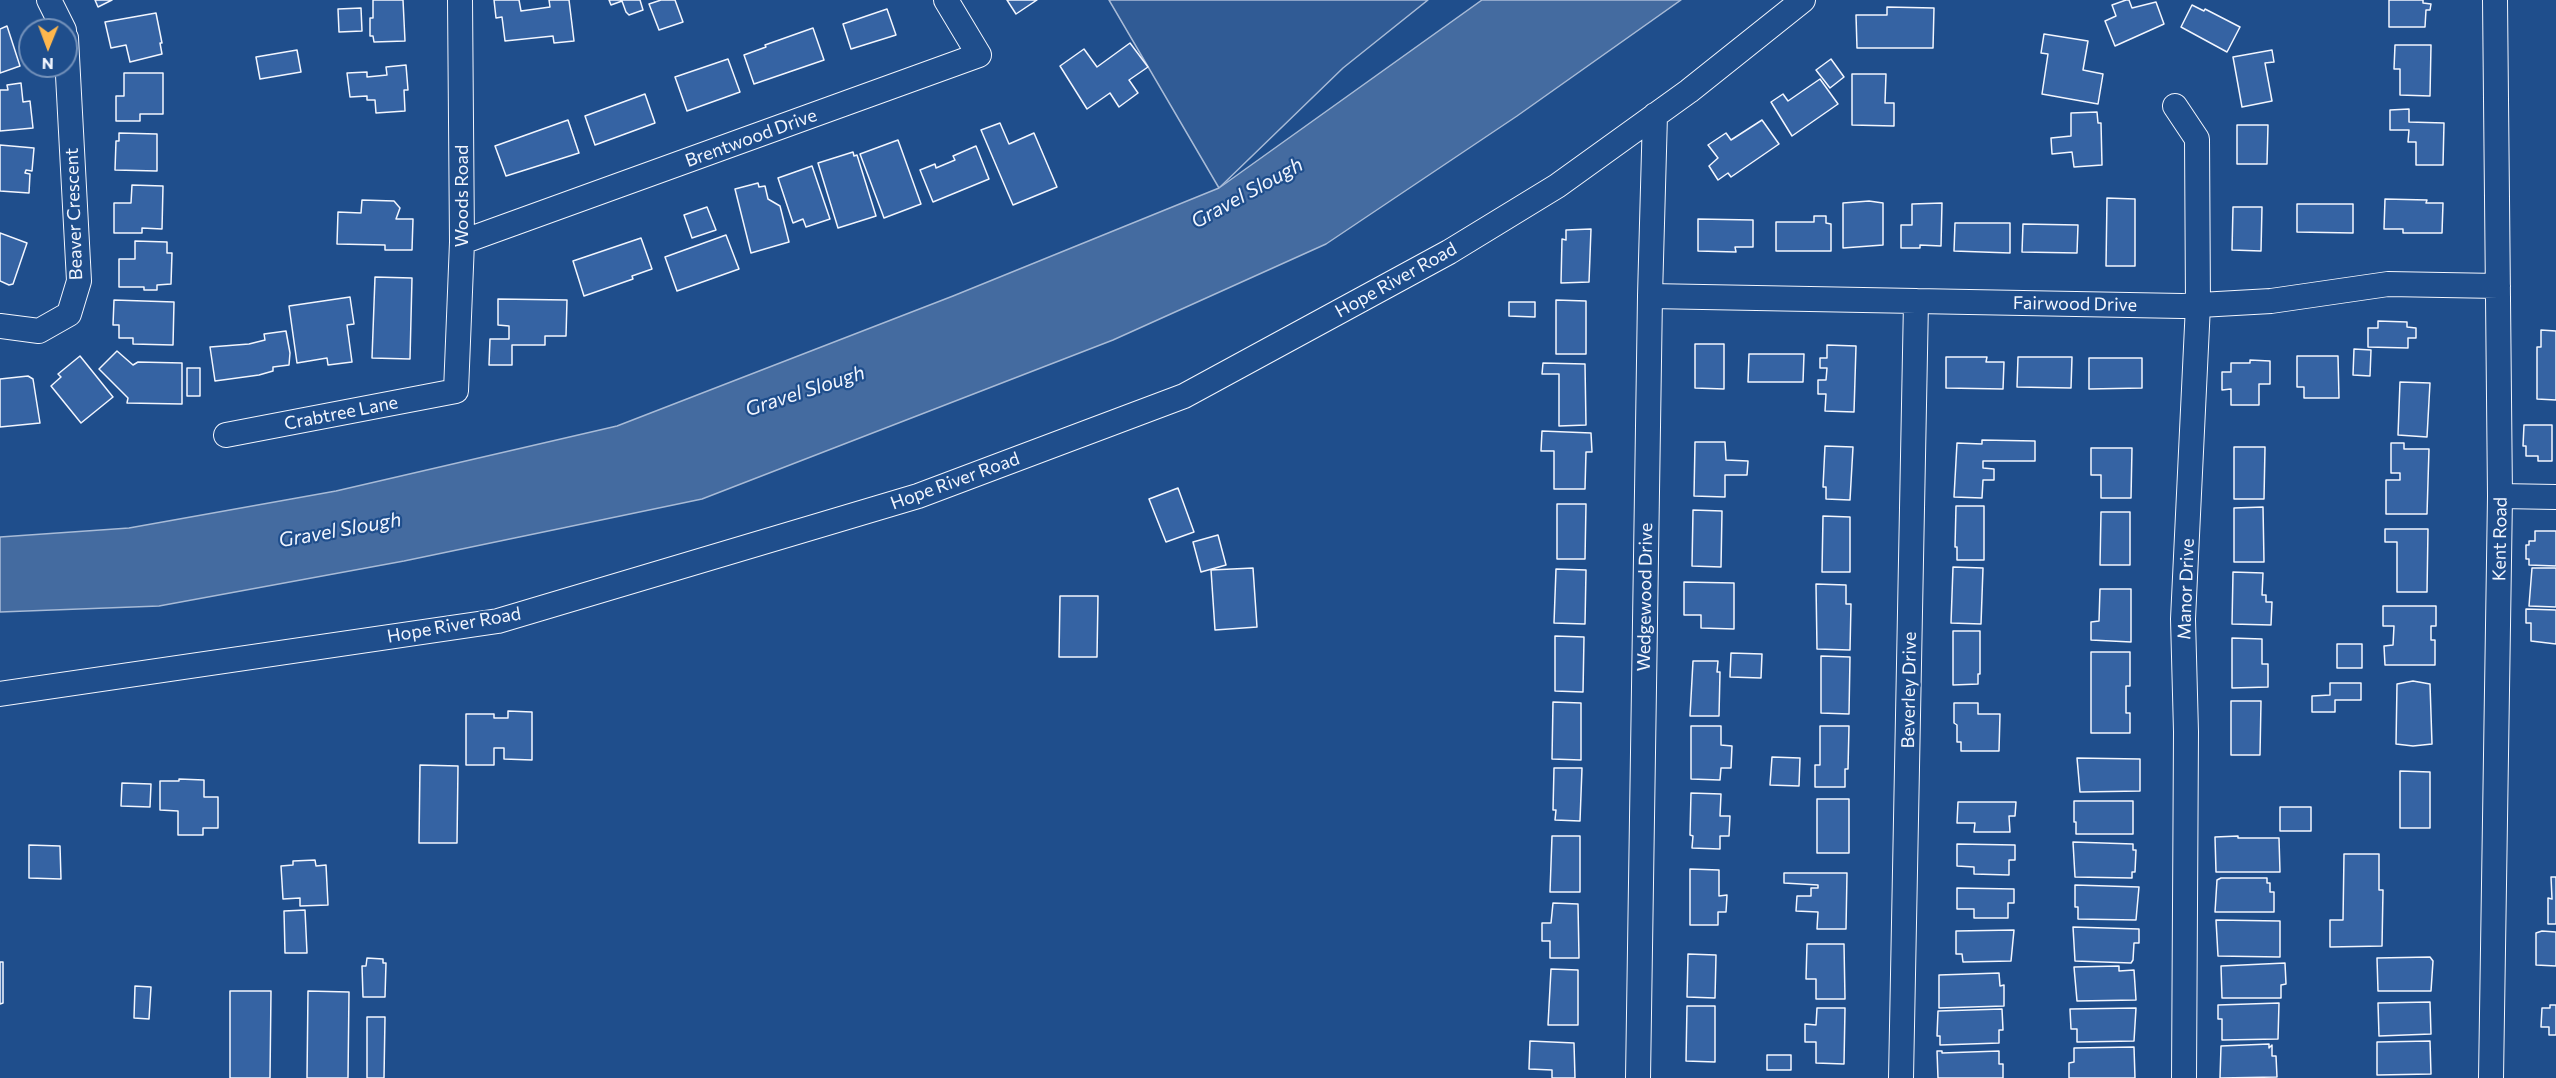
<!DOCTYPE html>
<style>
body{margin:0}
#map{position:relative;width:2556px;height:1078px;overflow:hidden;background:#1f4e8c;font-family:Commissioner,sans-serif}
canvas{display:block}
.north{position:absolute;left:18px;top:18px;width:60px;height:60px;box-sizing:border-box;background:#1f4e8c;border:2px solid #7391ba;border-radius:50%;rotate:181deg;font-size:16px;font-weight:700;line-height:24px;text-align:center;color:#f2f6ff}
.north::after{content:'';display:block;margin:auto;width:21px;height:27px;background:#ffb74d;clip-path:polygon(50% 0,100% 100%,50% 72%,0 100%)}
</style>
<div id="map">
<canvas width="2556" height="1078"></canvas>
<div class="north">N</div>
</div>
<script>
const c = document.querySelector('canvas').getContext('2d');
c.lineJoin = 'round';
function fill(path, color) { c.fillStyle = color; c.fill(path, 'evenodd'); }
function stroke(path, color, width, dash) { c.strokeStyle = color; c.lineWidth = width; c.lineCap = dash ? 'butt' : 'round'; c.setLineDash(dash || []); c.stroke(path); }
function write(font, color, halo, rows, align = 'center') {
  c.font = font + ' Commissioner,sans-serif'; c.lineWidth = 4.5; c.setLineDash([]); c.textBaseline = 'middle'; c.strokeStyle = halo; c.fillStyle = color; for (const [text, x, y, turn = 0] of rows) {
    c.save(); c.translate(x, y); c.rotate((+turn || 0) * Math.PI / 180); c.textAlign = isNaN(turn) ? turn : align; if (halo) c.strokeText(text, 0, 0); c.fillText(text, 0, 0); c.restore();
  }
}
const built = new Path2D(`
 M1109,0H1428L1343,68L1219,188Z`);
fill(built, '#305b95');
stroke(built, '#a8bbd7', 1.5);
const water = new Path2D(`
 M1482,0H1681L1517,116L1326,244L1113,340L702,499L404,561L159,606L0,612V537L129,528L336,491L617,426L953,296L1219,188Z`);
fill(water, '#446ba0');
stroke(water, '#a8bbd7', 1.5);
const building = new Path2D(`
 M95,0H112L98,7Z
 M373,0H403L405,41L374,42L373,36H370V18H373Z
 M494,0H519L521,11L550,7L549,0H569L574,41L554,43L553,36L505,41L502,17L496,18Z
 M609,0H640L643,10L629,15L626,12L622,1L611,5Z
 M661,0H675L683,22L659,30L649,4Z
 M1007,0H1037L1016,14Z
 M2126,0H2129L2132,8L2156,2L2164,24L2115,46L2105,21L2116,16L2112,5Z
 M2389,0H2423V3L2431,4L2430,10H2426L2425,27H2389Z
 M2192,5L2204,11L2205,9L2240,27L2227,52L2181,27Z
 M1887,7L1934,8L1933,48H1857L1856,15H1887Z
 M361,8L362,31L339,32L338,9Z
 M887,9L896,35L851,49L843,24Z
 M156,13L162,43H160L162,54L130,62L126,45L111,48L105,22Z
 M7,26L20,66L0,73V29Z
 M813,28L824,60L754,84L744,55L766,47L765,45Z
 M2044,34L2088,41L2083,70L2103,74L2098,104L2042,94L2048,54L2041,53Z
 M1130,43L1148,67L1129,80L1138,93L1119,107L1110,93L1087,109L1060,66L1084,49L1097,67Z
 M2395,45H2431L2430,96L2400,95V69H2394Z
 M297,50L301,72L260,79L256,57Z
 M2272,50L2274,62L2265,63L2272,101L2242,107L2233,57Z
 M728,59L740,92L687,111L675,77Z
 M1831,59L1844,77L1830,88L1816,70Z
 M406,65L408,90H404L405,111L376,113L375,100H367V96L350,97L347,73L367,72V77L387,75L386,67Z
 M124,73H163V114H140V121H116V96H124Z
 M1852,74H1886L1885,103H1894V126L1852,125Z
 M1820,79L1838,104L1792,136L1771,102L1783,94L1788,101Z
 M21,83L23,102L30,101L33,128L0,131V90H8L7,85Z
 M645,94L655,123L595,145L585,116Z
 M2409,109V122L2444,123L2443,165H2416V142H2408L2409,130H2390V110Z
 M2097,112L2098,123H2101L2102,165L2074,167L2072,152L2052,154L2051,138L2071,136V113Z
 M568,120L579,153L506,176L495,146Z
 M1762,120L1779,144L1731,177L1728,173L1718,180L1709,166L1718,158L1708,145L1726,133L1731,140Z
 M1000,123L1009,144L1034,133L1057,187L1013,205L981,130Z
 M2237,125H2268L2267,164H2237Z
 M119,133L157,134V171L115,170L116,141H119Z
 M898,140L921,204L884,218L860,154Z
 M0,145L34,148L32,171L26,170L25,173L30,174L29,193L0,191Z
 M976,146L989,179L933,202L920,170L935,164L936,168L955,160L953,156Z
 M853,152L854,156L857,155L876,216L838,228L818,163Z
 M812,166L830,219L806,227L803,219L793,223L778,178Z
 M758,183L759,187L765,186L768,199L780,206L789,242L751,253L735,189Z
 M132,185L163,186L162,229L142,228V233H114V203H131Z
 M2107,198L2135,199V266H2106Z
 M2385,199L2427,200L2426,203H2443L2442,233H2403V229H2384Z
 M362,200L394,201L400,208L396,219H413L412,250H385V245L337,244L338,212L361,213Z
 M1869,201L1883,203V245L1843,248V203Z
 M1942,203L1941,246L1920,245V248H1901V225H1912V204Z
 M2297,204H2353V233L2297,232Z
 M707,207L716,230L692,238L684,215Z
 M2233,207H2262L2261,251L2232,250Z
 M1814,216H1826V223L1831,224V251H1776V222H1814Z
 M1698,219L1753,220V247H1735L1736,252L1698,251Z
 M1955,223H2010V253L1954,251Z
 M2023,224L2078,225L2077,253L2022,252Z
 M1591,229L1589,282L1561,283L1562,239L1566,240V230Z
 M0,233L27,243L13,284L9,285L0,281Z
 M726,235L739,269L677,291L665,257Z
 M641,238L652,269L632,276L633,279L584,296L573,261Z
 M135,241L167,242V253H172L171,284L157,285V290H144V287H119V259H135Z
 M375,277L412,278L410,359L372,358Z
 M350,297L354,324L347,325L352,362L328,365L327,358L297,363L289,306Z
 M498,299L567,300L566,336H545V345H512V365H489L490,339H509V326L498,325Z
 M114,300L174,302L173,345L133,344V338H119V325H113Z
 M1556,300L1586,301V354H1556Z
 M1509,302H1535V317L1509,316Z
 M2378,321L2407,322V327L2416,328V338H2408V348L2368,347V328H2378Z
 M2541,330L2556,331V400L2537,399V347H2541Z
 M286,331L290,353L289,365L273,367V371L259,375L215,381L210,347L249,344L265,340L264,334Z
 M1695,344H1724V389L1695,388Z
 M1827,345L1856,346L1854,412L1825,411L1826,394H1818V380H1826L1827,368H1820V358H1827Z
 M2354,349L2371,350L2370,376L2353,375Z
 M117,351L133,365L138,362L182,363V404L127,403L128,398L99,369Z
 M1749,354H1804L1803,382H1748Z
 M80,356L113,397L81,423L51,386L61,377L58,374Z
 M2297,356H2338L2339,398H2304V387H2297Z
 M1946,357H1987L1986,362H2004L2003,389L1946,388Z
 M2018,357H2072L2071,388L2017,387Z
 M2089,358H2142V388L2089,389Z
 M2250,360L2270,361V384H2259V405H2231V389L2222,390V372H2231V363H2250Z
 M1543,363L1585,364L1586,425L1559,426V374H1542Z
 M187,368H200V396H187Z
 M28,376L33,379L40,423L0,427V379Z
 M2400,382L2430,383L2427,437L2398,435Z
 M2524,425H2552V461H2538V456H2526V446H2523Z
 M1542,431L1591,433L1592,452H1586L1585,489H1554V451H1541Z
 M1982,440L2035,441V461H1983V468L1994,469V480H1983L1982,498L1954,497L1957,443L1982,444Z
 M1695,442H1725L1726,460L1748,461L1747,475H1725V497L1694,496Z
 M2391,443H2404V449H2429L2427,514H2386V480H2400V473H2391Z
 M1825,446L1853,447L1850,500L1826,499V487H1823Z
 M2234,447H2265L2264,499H2234Z
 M2091,448H2132L2131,498H2101V475H2091Z
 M1178,488L1194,532L1166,542L1149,499Z
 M1557,504H1586L1585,559H1557Z
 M1956,506H1984V560H1957V547H1955Z
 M2263,507L2264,562H2234V508Z
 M1693,510L1722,511L1721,567L1692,566Z
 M2101,512H2130V565H2100Z
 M1823,516L1850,517V572H1822Z
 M2385,529H2428L2427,592H2397V542H2385Z
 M2535,531H2556V566L2529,565V559H2526V545H2529V541H2535Z
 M1218,535L1226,565L1201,572L1193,542Z
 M1953,567L1983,568L1981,624L1951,623Z
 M1253,568L1257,627L1215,630L1211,570Z
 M2532,568H2556V607L2529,606Z
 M1556,569L1586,570L1585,624L1554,623Z
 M2233,572L2263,573L2262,595H2266V602H2272L2271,625L2232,624Z
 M1684,582L1734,583V629L1701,628V615H1684Z
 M1816,584L1846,585V604H1851L1850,650L1817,649Z
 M2100,589H2131V642L2091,640V622L2099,621Z
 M1060,596H1098L1097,657H1059Z
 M2383,606H2436V626H2431V640H2435V665H2385L2384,646L2393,645L2394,626H2383Z
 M2526,609L2556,610V644L2531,641V623H2526Z
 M1953,631H1980V674H1978V684L1953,685Z
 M1555,636L1584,637L1583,692L1555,691Z
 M2232,638L2262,639V664H2268V687L2232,688Z
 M2337,644H2362V668H2337Z
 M2091,652H2130V686H2126V713H2130V733H2091Z
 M1731,653L1762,654L1761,678L1730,677Z
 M1821,656L1850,657L1849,714L1821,713Z
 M1693,661H1718L1717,672H1720L1719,716H1690Z
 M2413,681L2430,684L2432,744L2413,746L2396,744L2397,684Z
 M2330,683H2361V700H2335V712H2312V696L2330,695Z
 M2231,701H2261L2260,755H2231Z
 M1553,702L1581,703V760L1552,759Z
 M1954,703H1978V714H2000L1999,751H1961V742H1957V725L1954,723Z
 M508,711L532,712V760L504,759V748H494V765H466V714H494V718H508Z
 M1691,726H1721V745L1732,746L1731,768H1721L1720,780L1691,779Z
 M1820,726H1849L1848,769H1845V787H1815V765H1820Z
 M1772,757L1800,758L1799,786L1770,785Z
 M2077,758L2140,759V791L2080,792Z
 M420,765L458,766L457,843H419Z
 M1554,768H1582L1580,821L1555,820L1556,810H1553Z
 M2400,771L2430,772V828H2400Z
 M179,779L204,780V797H218V828H203V835H178V811L160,810V781H179Z
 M122,783L151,784L150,807L121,806Z
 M1691,793L1721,794L1720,816H1730L1729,836H1720V849L1692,848L1693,836L1690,835Z
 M1817,799H1849V853H1817Z
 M2074,801H2133V834H2076V822H2074Z
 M1958,802H2016L2015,816H2009L2010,832H1974L1975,823H1957Z
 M2280,807H2311V831H2280Z
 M1552,836H1580V892H1550Z
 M2238,836V838H2279L2280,872H2216L2215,837Z
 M2073,842L2133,844V850H2136L2135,872H2132V878L2075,877Z
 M1957,844L2015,845V860H2009V875L1974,874V867L1957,866Z
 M29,845L60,846L61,879L29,878Z
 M2344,854H2379V890H2383L2382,946L2330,947V920H2343Z
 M315,860L316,866L326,865L328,905L300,906V898L283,899L281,866L293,865V861Z
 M1690,869L1719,870V896L1727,895L1726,912H1718V925H1690Z
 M1784,873H1847L1846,929H1817L1818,912L1796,911L1797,896H1811V888H1818V885L1784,883Z
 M2551,877H2556V924H2548V898L2552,899Z
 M2221,878H2267V883H2270V892H2274V912H2215L2217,880Z
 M2075,885L2139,887L2136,920L2078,919V907H2075Z
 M1957,888L2014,889V903H2008V918H1974V909H1957Z
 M1553,903L1578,904L1579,958H1550V941H1542V923H1551Z
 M305,910L307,953H285L284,911Z
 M2216,920L2280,921V957L2218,956Z
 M2073,927L2139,929V943H2134L2133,960L2131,963L2075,961Z
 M2014,930L2011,961L1963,962L1962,954H1956V931Z
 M2542,931L2556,932V966L2536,965V933Z
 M1807,944H1844L1845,999H1816V979H1806Z
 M1688,954L1716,955L1715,998L1687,997Z
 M2430,957L2433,961L2431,991H2378L2377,958Z
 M367,958L383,959V963H386L385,997H363L362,966H366Z
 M0,962H3V1003L0,1004Z
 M2285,963L2286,984L2281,985V998H2222L2221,966Z
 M2119,966V971L2134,970L2136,1000L2077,1001L2074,967Z
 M1551,969L1578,970V1025H1548Z
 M1999,973L2000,986L2004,985V1006L1939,1008V975Z
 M135,986L151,987L149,1019L134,1018Z
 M230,991H271L270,1078H230Z
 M308,991L349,992L348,1078H307Z
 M2430,1002L2431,1034L2379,1036L2378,1003Z
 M2279,1003L2278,1039L2222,1040V1019H2218V1005Z
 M2550,1005H2556V1035H2549V1027H2541L2542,1008H2550Z
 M1687,1006H1715V1062L1686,1061Z
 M1817,1008H1845L1844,1064L1816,1063V1042H1805V1024L1816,1025Z
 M2136,1008L2134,1041L2077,1042V1029H2071L2070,1009Z
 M2002,1009L2003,1030H1999V1043L1940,1045V1036H1937L1938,1011Z
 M367,1017H385L384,1078H367Z
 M1530,1041L1574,1043L1575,1078H1552V1070L1529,1069Z
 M2430,1041L2431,1074L2377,1075V1042Z
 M2269,1044V1048L2272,1045V1056H2276L2277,1077L2220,1078L2221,1046Z
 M2134,1047L2135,1078H2069V1063L2074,1062V1048Z
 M1937,1051H1942V1053L1999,1051V1064H2003V1078H1938Z
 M1767,1055H1791V1070H1767Z`);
fill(building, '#3563a3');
stroke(building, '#f2f6ff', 1.5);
const minor = new Path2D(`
 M49,0L64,30
 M2175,106L2197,139L2198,305L2183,619L2186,732L2184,1078
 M462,242L979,55L946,0
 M1650,296L2182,306L2271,301L2388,284L2498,286
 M0,326L39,331L69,314L79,281L66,38
 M226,435L456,391L462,242L460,0
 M2500,496L2556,497
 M0,694L498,621L918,496L1184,396L1449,252L1557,186L1689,91L1803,0
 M1638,1078L1650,296L1655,115
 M1901,1078L1916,301
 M2491,1078L2500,496L2495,0`);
stroke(minor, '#f2f6ff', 26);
stroke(minor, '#1f4e8c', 24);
write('18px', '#f2f6ff', '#1f4e8c', [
 ["Brentwood Drive",751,138,-20],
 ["Woods Road",462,196,-90],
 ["Beaver Crescent",74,214,-92],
 ["Hope River Road",1396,280,-29],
 ["Fairwood Drive",2075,304,1],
 ["Crabtree Lane",341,413,-11],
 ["Hope River Road",955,481,-20],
 ["Kent Road",2500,539,-89],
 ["Manor Drive",2186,589,-88],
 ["Wedgewood Drive",1645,597,-89],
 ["Hope River Road",454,625,-10],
 ["Beverley Drive",1909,690,-89]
]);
write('italic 20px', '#f2f6ff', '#1f4e8c', [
 ["Gravel Slough",1247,193,-29],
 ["Gravel Slough",805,391,-18],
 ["Gravel Slough",340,530,-10]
]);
</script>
